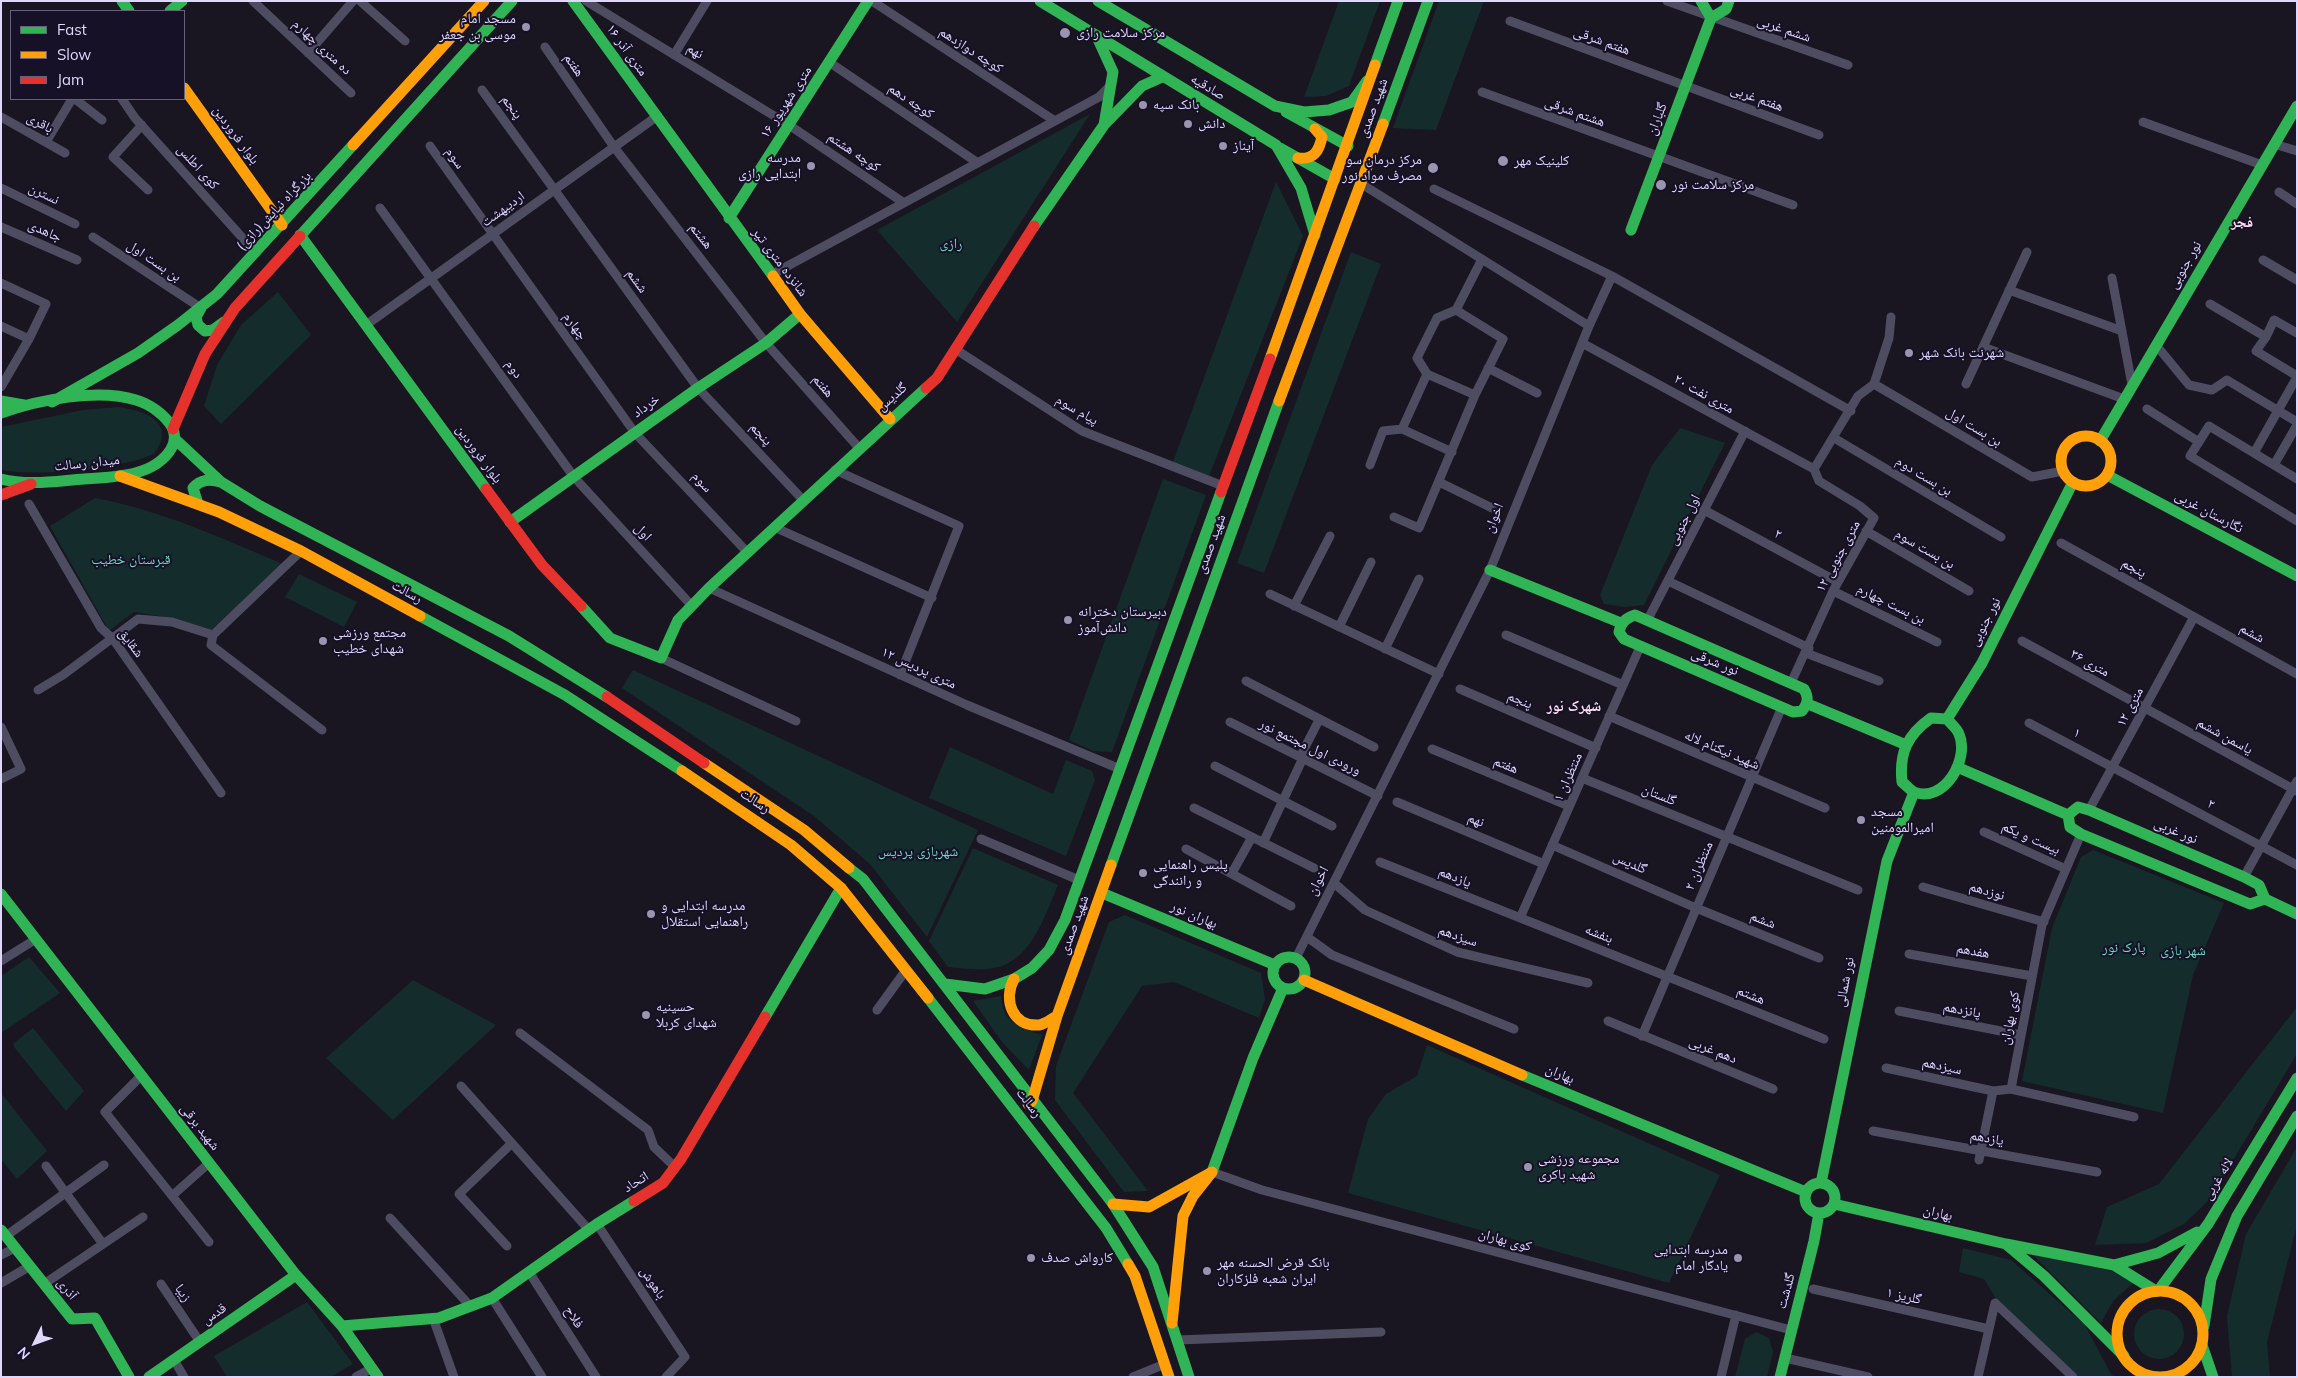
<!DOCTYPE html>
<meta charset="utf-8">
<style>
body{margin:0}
#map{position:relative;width:2298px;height:1378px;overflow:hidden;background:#191621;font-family:Mulish,sans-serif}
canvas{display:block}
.frame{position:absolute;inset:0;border:2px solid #dfd8fc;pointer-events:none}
.legend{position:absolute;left:10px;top:10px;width:175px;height:90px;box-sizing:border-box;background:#161126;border:1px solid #66617c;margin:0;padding:6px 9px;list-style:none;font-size:15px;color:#dfd8fc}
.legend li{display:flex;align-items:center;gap:10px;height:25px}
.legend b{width:25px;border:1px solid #66617c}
.north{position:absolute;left:10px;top:1318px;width:50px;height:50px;-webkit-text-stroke:4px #161126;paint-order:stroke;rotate:228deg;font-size:14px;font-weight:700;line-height:20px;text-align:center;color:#dfd8fc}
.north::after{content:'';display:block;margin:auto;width:18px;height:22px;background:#dfd8fc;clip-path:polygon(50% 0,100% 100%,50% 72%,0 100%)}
</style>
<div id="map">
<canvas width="2298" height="1378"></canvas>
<div class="frame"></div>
<ul class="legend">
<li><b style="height:6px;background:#30b455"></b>Fast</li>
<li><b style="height:6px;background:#ff9f0a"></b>Slow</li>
<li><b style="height:6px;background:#e5322d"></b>Jam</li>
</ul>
<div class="north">N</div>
</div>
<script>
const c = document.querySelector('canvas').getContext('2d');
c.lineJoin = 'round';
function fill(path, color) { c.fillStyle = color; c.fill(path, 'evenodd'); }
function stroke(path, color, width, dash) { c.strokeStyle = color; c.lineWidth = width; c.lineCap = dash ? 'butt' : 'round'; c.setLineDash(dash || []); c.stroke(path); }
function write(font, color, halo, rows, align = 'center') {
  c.font = font + ' Mulish,"Noto Naskh Arabic",sans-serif'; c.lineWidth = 4; c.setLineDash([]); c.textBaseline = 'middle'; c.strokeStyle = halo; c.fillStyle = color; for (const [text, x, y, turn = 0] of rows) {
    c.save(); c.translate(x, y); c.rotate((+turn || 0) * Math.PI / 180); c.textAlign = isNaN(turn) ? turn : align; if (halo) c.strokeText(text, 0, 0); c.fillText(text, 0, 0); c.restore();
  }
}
fill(new Path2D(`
 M1339,1H1380L1349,86L1326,96L1304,97Z
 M1439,1H1484L1436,130L1393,128Z
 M1090,114L957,322L877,230Z
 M1276,182L1303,236L1209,476L1173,462Z
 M1351,252L1381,264L1264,573L1237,563Z
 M278,292L311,335L221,424L204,406L217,365L241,325Z
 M119,407C134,410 163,414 162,436C162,442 157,449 154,454C120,469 38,477 1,470V427L83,410Z
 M1680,428L1725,443L1644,605L1625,607L1604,604L1600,595L1652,465Z
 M1163,479L1206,495L1112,752L1093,751L1069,740Z
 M95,498C163,511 219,537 283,564L211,630L172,618L134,612L109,631L50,526Z
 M299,574L357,602L344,627L285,597Z
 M633,670L978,830L927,937L870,864L814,816L622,688Z
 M950,747L1053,794L1066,760L1092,771L1095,780L1066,856L929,798Z
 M973,848L1058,885C1044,918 1029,967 987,969C974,970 960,968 948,967L929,941Z
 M2093,850L2224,903L2193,975L2163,1113L2022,1081L2052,928L2081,857Z
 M1125,915L1261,973L1265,999L1259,1018L1174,982L1142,986L1073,1093L1148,1191L1124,1192L1055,1100L1056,1066L1109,922Z
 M29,957L60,993L1,1033V976Z
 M413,980L496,1025L393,1120L326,1058Z
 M1001,996C1002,1022 1020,1028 1042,1035L1029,1070L1002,1042L973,1001Z
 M2297,1007V1054L2209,1200L2184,1224L2146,1243L2095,1245L2107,1207L2159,1184Z
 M33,1028L84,1091L66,1111L14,1047V1043Z
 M1427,1045L1720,1175L1669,1283L1348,1193L1368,1119L1386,1094L1417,1076Z
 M1,1093L47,1151L17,1179L1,1159Z
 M2297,1147V1225L2267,1342L2270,1377H2232L2227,1316L2246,1234Z
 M1963,1248L2011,1260L2085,1325L2111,1374L2115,1377H2079L1997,1300L1984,1279L1959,1272Z
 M2032,1254L2112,1271L2133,1283L2113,1301L2101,1323Z
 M307,1302L353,1364L331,1377H227L214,1356Z
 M2134 1334a25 25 0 1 1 50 0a25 25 0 1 1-50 0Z
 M1756,1332L1769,1338L1773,1352L1767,1377H1735L1745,1339Z`), '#152c2d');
stroke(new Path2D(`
 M253,1L351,93
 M360,1L405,41
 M586,1L789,125L904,203
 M872,1L1055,121
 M1667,1L1848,65
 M1510,21L1819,135
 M545,47L614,147L766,343L859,448
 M308,53L353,1
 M674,55L707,1
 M829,62L978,163
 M482,90L698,388L803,500
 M1482,92L1793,205
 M75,99L102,120
 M122,99L135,118L256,253
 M1,117L65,153
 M2143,122L2262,165
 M142,125L113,157L148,190
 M46,142L72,99
 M2274,144L2297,151
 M430,146L635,433L747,552
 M1,188L75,224
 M1434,189L1612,276
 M2279,192L2297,204
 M380,208L574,477L692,606
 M1,227L77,260
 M93,237L201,308
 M2263,260L2297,280
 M771,275L1099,97L1109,87
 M2112,278L2132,385
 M1,283L46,304L29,339
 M2009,290L2122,331
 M2210,304L2266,337
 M366,325L656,117
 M1,326L29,339L1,387
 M1589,326L1612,276L1851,411
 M2297,333L2274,320L2266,337L2256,351L2297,376
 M1582,343L1814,469
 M2156,345L2189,385L2212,390L2227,380L2297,422
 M1983,347L2124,399
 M955,349L1082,431L1223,486
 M1488,368L1537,393
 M1874,384L2032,477L2063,471
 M1966,384L2027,252
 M1475,395L1427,374L1417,358L1437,318L1456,310L1482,259
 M2147,409L2199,442
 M1402,429L1427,374
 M1834,438L2001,537
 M2254,453L2297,377
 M1370,465L1383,431L1402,429L1452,452
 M2274,465L2297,425
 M835,470L959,526L900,675
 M2297,479L2209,426L2190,456L2297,521
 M1439,482L1492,508
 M29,504L101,628L113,639L221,793
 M1704,510L1838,582
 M1394,517L1419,528L1475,395L1503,339L1456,310
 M774,527L932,598
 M1866,531L1969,591
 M2061,543L2297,674
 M1668,581L1809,648
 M709,588L967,705L1120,769
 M1833,591L1937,642
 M1270,594L1439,674
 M1294,606L1330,536
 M1647,621L1745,431
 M1339,627L1371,562
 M213,635L211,645L322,730
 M1506,635L1623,685
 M2022,641L2297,791
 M1385,649L1419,579
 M1806,653L1879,681
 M661,658L796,721
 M1246,681L1374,747
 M1791,683L1833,591L1874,518L1860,506L1819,481L1814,469L1858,396L1874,384L1889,338L1891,317
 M1460,689L1596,748
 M38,690L63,675L138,619L172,622L213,635L301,551
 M1609,716L1825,808
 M1230,722L1378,796
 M2029,723L2297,865
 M1,727L21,769L1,779
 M1432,749L1569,806
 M1300,757L1319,720
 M1215,766L1332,826
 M1582,778L1858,890
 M1397,802L1544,864
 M1194,808L1314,868
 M2089,810L2194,617
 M1984,832L2066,869
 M2081,834L2042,925L2011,1089L2134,1117
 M981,839L1079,880
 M1263,843L1303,758
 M1552,845L1696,908L1819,958
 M1186,849L1291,906
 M1380,862L1824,1039
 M1232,873L1252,837
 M2244,877L2297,781
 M1334,883L1365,910L1457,952L1588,983
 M1923,887L2044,922
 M1520,918L1640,647
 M1307,937L1332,955L1514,1029
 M1909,954L2032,976
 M1296,958L1490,570L1589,326L1360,183
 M1,961L36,939
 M877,1010L906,970
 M1899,1011L2021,1035
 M1608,1021L1773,1089
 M520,1033L648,1130L654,1147L675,1167
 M1642,1036L1782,707
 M1886,1068L1993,1091
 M141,1076L105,1112L209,1242
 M461,1086L589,1230
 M1873,1131L2097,1172
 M1979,1160L1993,1091L2011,1089
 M46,1166L103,1244
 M1212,1172L1262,1190L1791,1330
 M173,1195L209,1163
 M390,1218L471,1307
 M597,1224L685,1357L666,1377
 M6,1236L104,1165
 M507,1246L459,1194L512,1143
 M1,1255L15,1248
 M529,1272L596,1377
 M1,1283L30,1266
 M44,1284L143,1217
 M161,1284L200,1342
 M1813,1289L1989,1329
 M492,1298L542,1377
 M433,1318L454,1377
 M1178,1340L1381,1332
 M1785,1358L1868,1377
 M174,1360L184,1377
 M356,1377L372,1368
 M1133,1377L1165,1364
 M1721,1377L1736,1315
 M1978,1377L1995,1303L2073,1377`), '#4e4c61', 9);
stroke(new Path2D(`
 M122,1L129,11
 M573,1L773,276
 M1040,1L1276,145L1301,188L1315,235
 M1098,1L1275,106L1304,112L1329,110L1352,102L1367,81
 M1701,1L1711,18
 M170,11L182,1
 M1711,18L1726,9L1729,1
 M1097,37L1113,72L1104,125
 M1375,65L1398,1
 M1286,112L1348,146
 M1383,124L1428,1
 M1280,148L1335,179
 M729,218L868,1
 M1034,226L1104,125L1142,86L1162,77
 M1631,230L1711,18
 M300,235L486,489
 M300,236L512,1
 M201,308L196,317L198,325L205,331L213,330L224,322
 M1,401L24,405
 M52,402L138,353L178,325L217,294L353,145
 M1,413C38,400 98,388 136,400C150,404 165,415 172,427C176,435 175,442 171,449C154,477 113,477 84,479C56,481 29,486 1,479
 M175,439L221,482L260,506L509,636L607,697
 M2100,441L2297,106
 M2107,475L2297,576
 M198,504L193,488C201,479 210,479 221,482
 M510,522L698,388L766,343L800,314
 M1490,570L1621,623
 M581,606L610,638L661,658L678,620L709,588L926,388
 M1635,615L1804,689C1809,698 1808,703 1802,711L1793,712L1624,639L1619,632C1621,622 1626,618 1635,615Z
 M420,616L565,695L682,771
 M1808,704L1904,744
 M1931,718L1947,719C1951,724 1957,728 1959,734C1970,759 1944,804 1914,792C1910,790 1906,785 1902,782C1899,753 1907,735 1931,718Z
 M1947,719L1982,663L2073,482
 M1957,767L2068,815
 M2068,815L2078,807L2089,810L2244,877L2259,885L2265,899L2297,914
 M2068,815L2070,827L2081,834L2250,904L2265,899
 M1111,865L1279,401
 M849,868L863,879L1113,1204L1153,1267L1189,1377
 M1102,893L1275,965
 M1,894L296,1275L342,1326L378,1377
 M1273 973a16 16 0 1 1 32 0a16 16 0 1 1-32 0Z
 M945,984L985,989L1014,979L1032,968L1049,950L1065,920L1221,492
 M928,998L1106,1228L1128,1264
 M765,1017L841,888
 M1522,1075L1806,1192
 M1212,1172L1253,1058L1283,988
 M1805 1198a15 15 0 1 1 30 0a15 15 0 1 1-30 0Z
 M1821,1183L1887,861L1914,792
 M1834,1204L2006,1244
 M1,1230L72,1319L95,1318L129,1377
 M2114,1265L2158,1253L2197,1232
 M2158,1291L2208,1224L2297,1078
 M342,1326L439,1318L492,1298L597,1224L634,1201
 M2204,1326L2211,1279L2237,1216L2297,1116
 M2202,1345L2213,1377
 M2124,1356L2044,1276L2006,1244L2114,1265L2156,1291
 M149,1377L296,1275
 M1780,1377L1814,1241L1819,1213`), '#30b455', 11);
stroke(new Path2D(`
 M184,88L282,225
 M353,145L484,1
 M1298,158C1314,160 1319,151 1322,137L1315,129
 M773,276L800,314L890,419
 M1270,359L1375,65
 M1279,401L1383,124
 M2061 461a25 25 0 1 1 50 0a25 25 0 1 1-50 0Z
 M120,476L219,512L301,551L420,616
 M704,763L804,830L849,868
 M682,771L791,845L841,888L928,998
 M1014,979C1003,999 1012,1027 1039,1025C1046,1024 1051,1019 1057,1016
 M1304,980L1522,1075
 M1028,1104L1032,1101L1057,1016L1111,865
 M1113,1204L1149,1207L1212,1172L1193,1196L1183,1216L1172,1323
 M1128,1264L1135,1276L1169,1377
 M2117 1334a43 43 0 1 1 86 0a43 43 0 1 1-86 0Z`), '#ff9f0a', 11);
stroke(new Path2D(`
 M926,388L937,378L1034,226
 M173,429L205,354L235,308L300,236
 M486,489L542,565L581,606
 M1221,492L1270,359
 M1,495L31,484
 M607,697L704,763
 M634,1201L663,1183L681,1159L765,1017`), '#e5322d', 11);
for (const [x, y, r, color] of [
 [526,27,5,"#9a94af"],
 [1065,33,6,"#9a94af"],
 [1143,105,5,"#9a94af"],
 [1188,124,5,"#9a94af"],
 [1223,146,5,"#9a94af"],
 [1503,161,6,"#9a94af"],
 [811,166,5,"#9a94af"],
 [1433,168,6,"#9a94af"],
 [1661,185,6,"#9a94af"],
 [1909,353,5,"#9a94af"],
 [1068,620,5,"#9a94af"],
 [323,641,5,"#9a94af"],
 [1861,820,5,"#9a94af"],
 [1143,873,5,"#9a94af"],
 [651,914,5,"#9a94af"],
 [646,1015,5,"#9a94af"],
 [1528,1167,5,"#9a94af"],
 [1031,1258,5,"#9a94af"],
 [1738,1258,5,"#9a94af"],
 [1207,1271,5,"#9a94af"]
]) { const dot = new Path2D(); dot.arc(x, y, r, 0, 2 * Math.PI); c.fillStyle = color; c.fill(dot); stroke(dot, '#161126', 2); }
write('14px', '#dfd8fc', '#161126', [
 ["مسجد امام",516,19,"right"],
 ["موسی بن جعفر",516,35,"right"],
 ["مرکز سلامت رازی",1076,33],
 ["بانک سپه",1153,105],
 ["دانش",1198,124],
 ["آیناز",1233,146],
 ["مدرسه",801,158,"right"],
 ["ابتدایی رازی",801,174,"right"],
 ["مرکز درمان سو",1422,160,"right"],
 ["مصرف مواد نور",1422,176,"right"],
 ["کلینیک مهر",1514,161],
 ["مرکز سلامت نور",1672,185],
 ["شهرنت بانک شهر",1919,353],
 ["دبیرستان دخترانه",1078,612],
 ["دانش‌آموز",1078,628],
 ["مجتمع ورزشی",333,633],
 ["شهدای خطیب",333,649],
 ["مسجد",1871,812],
 ["امیرالمومنین",1871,828],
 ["پلیس راهنمایی",1153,865],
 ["و رانندگی",1153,881],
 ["مدرسه ابتدایی و",661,906],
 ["راهنمایی استقلال",661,922],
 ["حسینیه",656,1007],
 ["شهدای کربلا",656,1023],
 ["مجموعه ورزشی",1538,1159],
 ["شهید باکری",1538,1175],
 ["مدرسه ابتدایی",1728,1250,"right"],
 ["یادگار امام",1728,1266,"right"],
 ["کارواش صدف",1041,1258],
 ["بانک قرض الحسنه مهر",1217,1263],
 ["ایران شعبه فلزکاران",1217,1279]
], 'left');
write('14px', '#dfd8fc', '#161126', [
 ["ششم غربی",1784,29,19],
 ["هفتم شرقی",1602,41,20],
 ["ده متری چهارم",322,47,43],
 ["۱۶ متری آذر",627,50,54],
 ["کوچه دوازدهم",971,50,33],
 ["نهم",695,51,31],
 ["هفتم",574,65,55],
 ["صادقیه",1208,87,31],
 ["هفتم غربی",1757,98,20],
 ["کوچه دهم",911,101,34],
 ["۱۶ متری شهریور",786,102,-57],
 ["پنجم",512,107,54],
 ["شهید صمدی",1373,108,-70],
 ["هشتم شرقی",1575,112,20],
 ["گلباران",1657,119,-69],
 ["باقری",40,123,29],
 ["بلوار فروردین",236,135,54],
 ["کوچه هشتم",854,152,34],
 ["سوم",455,158,55],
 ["کوی اطلس",198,167,48],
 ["نسترن",44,194,26],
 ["اردیبهشت",503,209,-36],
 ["بزرگراه نیایش(رازی)",274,211,-47],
 ["جاهدی",45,231,24],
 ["هشتم",701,236,52],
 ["بن بست اول",154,261,34],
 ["شانزده متری تیر",780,262,53],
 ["نور جنوبی",2185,265,-60],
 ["ششم",637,281,54],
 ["چهارم",575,326,54],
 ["دوم",514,369,55],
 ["هفتم",823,386,49],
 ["۲۰ متری نفت",1704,394,29],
 ["گلدیس",892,397,-41],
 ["خرداد",646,406,-36],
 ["پیام سوم",1077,410,30],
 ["بن بست اول",1974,427,31],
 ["پنجم",761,434,47],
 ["بلوار فروردین",479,454,54],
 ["میدان رسالت",87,463,-6],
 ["بن بست دوم",1924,476,31],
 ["سوم",702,482,47],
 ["نگارستان غربی",2209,512,28],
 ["اخوان",1494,518,-68],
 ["اول جنوبی",1684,520,-63],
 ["اول",643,532,48],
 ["۲",1778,534,28],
 ["شهید صمدی",1211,544,-70],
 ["بن بست سوم",1925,549,30],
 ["۱۲ متری جنوبی",1838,556,-62],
 ["پنجم",2134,568,29],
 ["رسالت",407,592,29],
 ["بن بست چهارم",1891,604,26],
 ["نور جنوبی",1985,622,-63],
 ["ششم",2252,633,29],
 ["شقایق",131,643,53],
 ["نور شرقی",1715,662,23],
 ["۳۶ متری",2090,663,29],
 ["۱۲ متری پردیس",919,668,25],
 ["پنجم",1520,700,23],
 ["۱۲ متری",2130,707,-62],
 ["۱",2077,733,28],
 ["یاسمن ششم",2225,736,29],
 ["ورودی اول مجتمع نور",1310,747,26],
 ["شهید نیکنام لاله",1722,750,23],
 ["هفتم",1506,765,22],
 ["منتظران ۱",1568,777,-66],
 ["گلستان",1659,795,22],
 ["رسالت",755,801,34],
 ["۲",2211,804,28],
 ["نهم",1476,820,23],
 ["نور غربی",2176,831,23],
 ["بیست و یکم",2031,838,24],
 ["گلدیس",1630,863,24],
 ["منتظران ۲",1699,866,-67],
 ["یازدهم",1455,877,22],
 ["اخوان",1318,881,-63],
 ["نوزدهم",1987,891,16],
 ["بهاران نور",1194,915,23],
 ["ششم",1763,920,22],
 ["شهید صمدی",1074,925,-70],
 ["بنفشه",1599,934,22],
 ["سیزدهم",1458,936,19],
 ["هفدهم",1973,951,10],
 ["نور شمالی",1845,982,-79],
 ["هشتم",1751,995,22],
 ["پانزدهم",1962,1010,11],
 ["کوی بهاران",2010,1018,-79],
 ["دهم غربی",1713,1050,22],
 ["سیزدهم",1942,1066,12],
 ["بهاران",1560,1074,23],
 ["رسالت",1029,1103,52],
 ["شهید برقی",200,1127,52],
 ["یازدهم",1987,1138,10],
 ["لاله غربی",2218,1179,-59],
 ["اتحاد",636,1182,-32],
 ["بهاران",1938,1213,13],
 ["کوی بهاران",1505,1240,15],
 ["باهوش",653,1283,57],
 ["آذری",67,1289,52],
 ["گلدشت",1786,1291,-75],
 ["زیبا",183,1293,56],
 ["گلریز ۱",1904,1296,13],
 ["قدس",214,1314,-35],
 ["فلاح",574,1317,57]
]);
write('14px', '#68d9c3', '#161126', [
 ["رازی",951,244],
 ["قبرستان خطیب",131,560],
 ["شهربازی پردیس",918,852],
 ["پارک نور",2124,948],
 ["شهر بازی",2183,951]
]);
write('bold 15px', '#fddaee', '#161126', [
 ["فجر",2242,222],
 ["شهرک نور",1574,706]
]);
</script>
